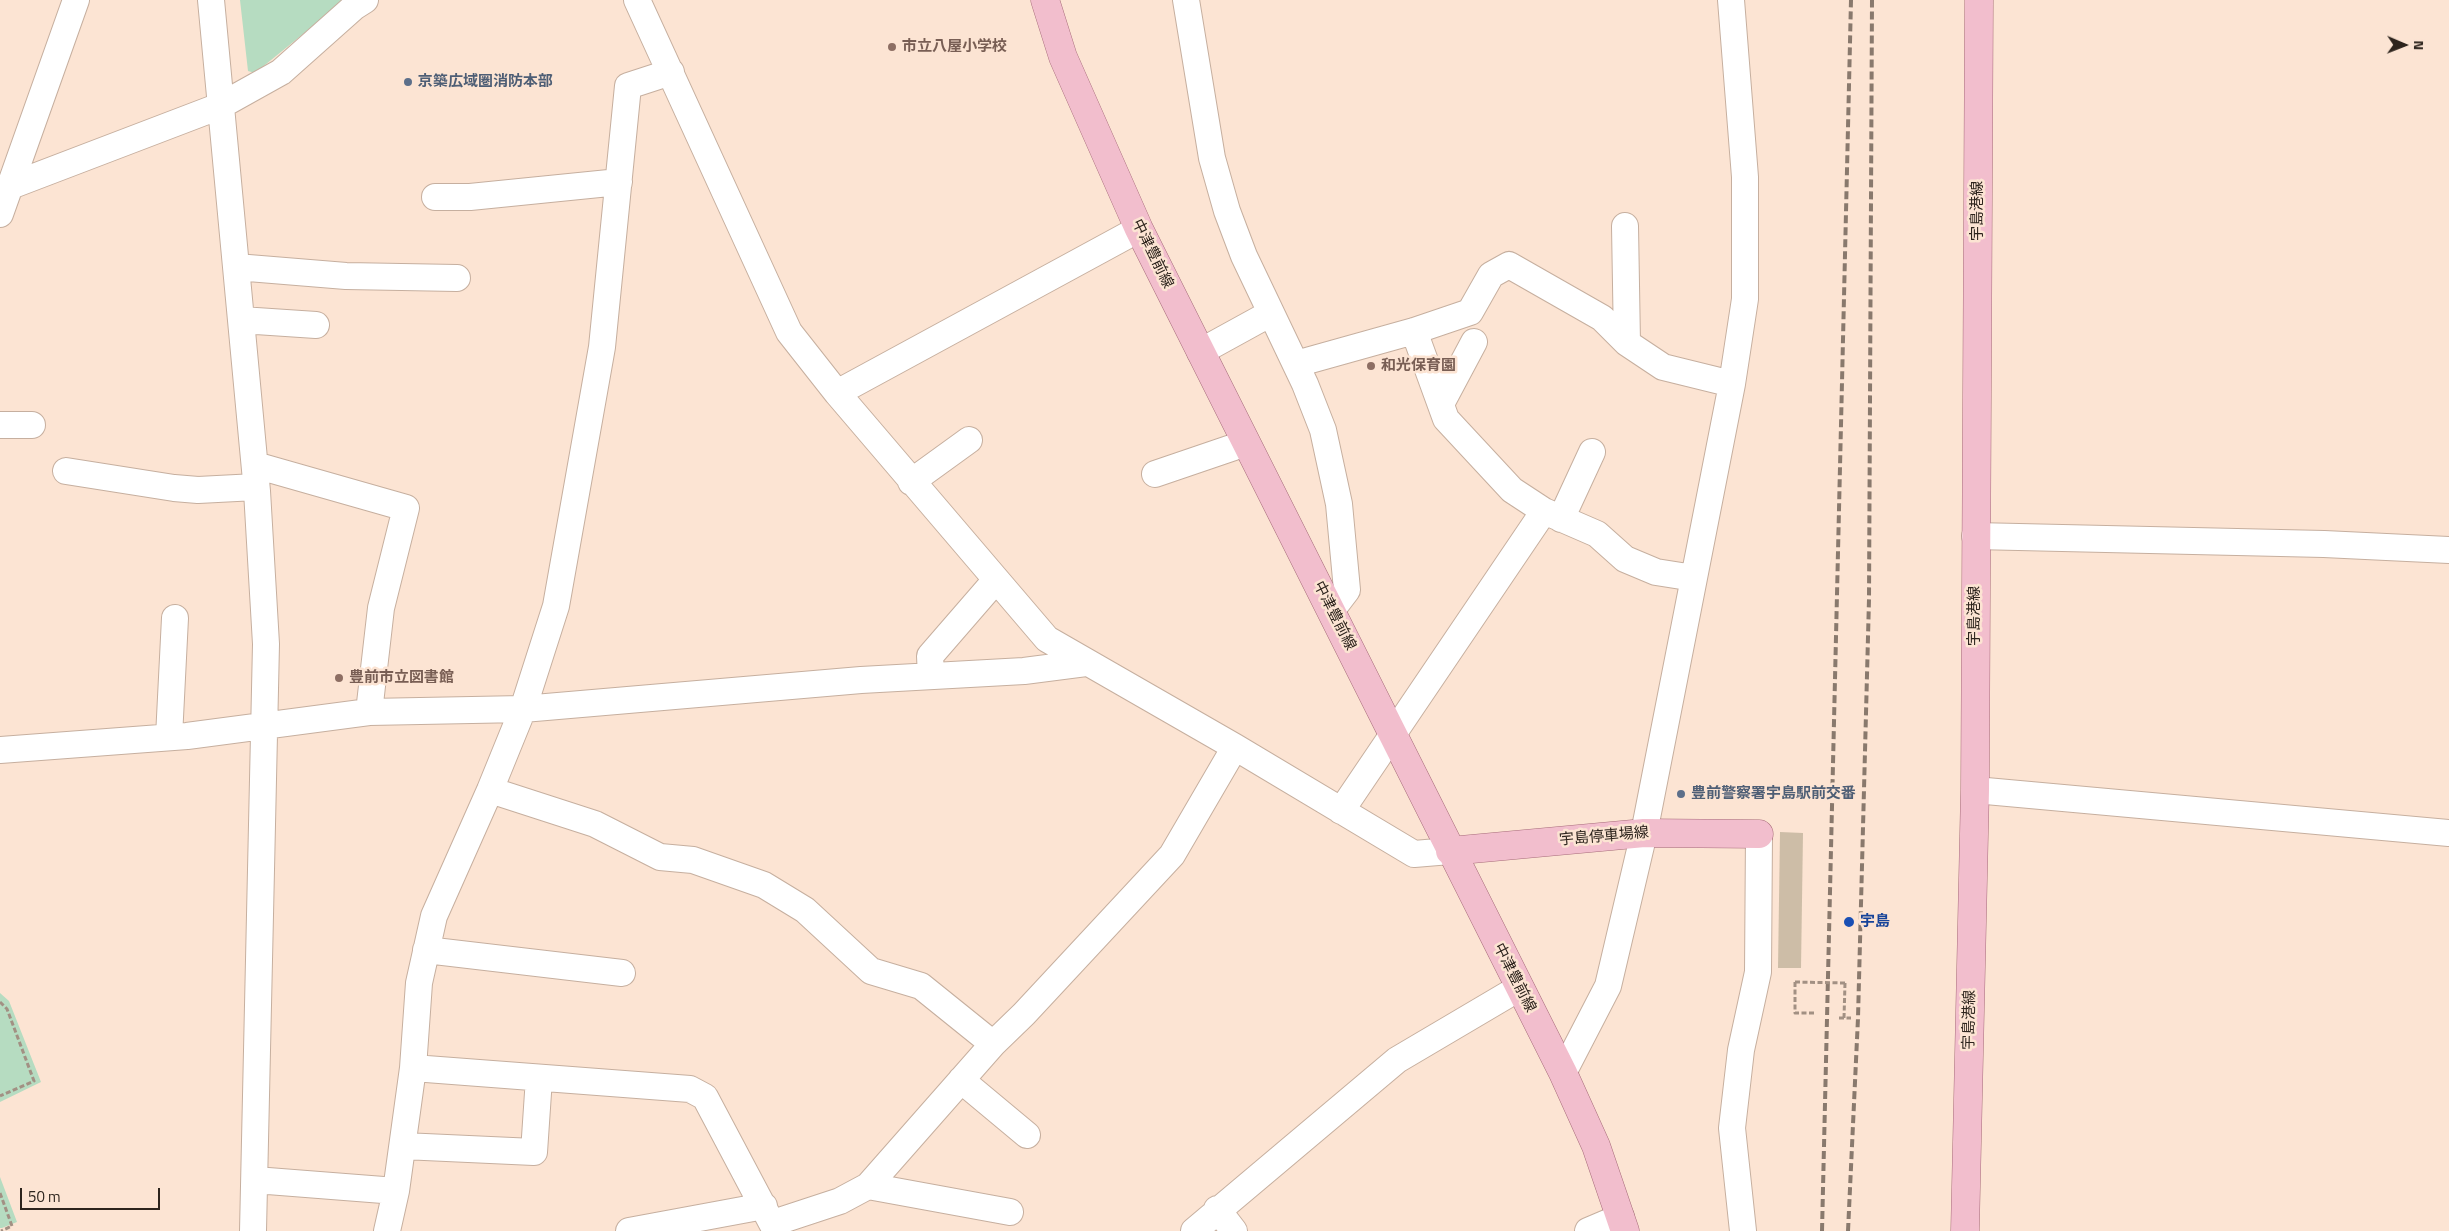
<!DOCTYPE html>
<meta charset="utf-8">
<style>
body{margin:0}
#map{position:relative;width:2449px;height:1231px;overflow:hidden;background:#fce4d3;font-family:"Titillium Web",sans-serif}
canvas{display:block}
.north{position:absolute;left:2379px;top:20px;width:50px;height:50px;-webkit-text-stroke:4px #fce4d3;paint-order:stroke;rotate:91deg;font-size:14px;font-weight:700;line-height:20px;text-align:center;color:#2d241d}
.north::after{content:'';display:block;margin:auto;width:18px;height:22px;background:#2d241d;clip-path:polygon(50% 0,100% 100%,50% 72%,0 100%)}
.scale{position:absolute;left:20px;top:1188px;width:140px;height:22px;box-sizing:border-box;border:2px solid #2d241d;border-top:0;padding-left:6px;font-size:15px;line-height:18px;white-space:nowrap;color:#2d241d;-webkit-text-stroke:4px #fce4d3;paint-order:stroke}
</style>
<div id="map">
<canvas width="2449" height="1231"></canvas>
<div class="north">N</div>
<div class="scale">50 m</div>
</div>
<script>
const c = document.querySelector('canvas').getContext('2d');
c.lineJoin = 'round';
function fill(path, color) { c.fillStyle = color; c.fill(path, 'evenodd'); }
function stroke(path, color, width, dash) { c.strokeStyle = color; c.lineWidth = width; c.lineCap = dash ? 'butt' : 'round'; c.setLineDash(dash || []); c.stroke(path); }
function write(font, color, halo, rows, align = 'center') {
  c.font = font + ' "Titillium Web","Noto Sans JP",sans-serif'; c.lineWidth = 5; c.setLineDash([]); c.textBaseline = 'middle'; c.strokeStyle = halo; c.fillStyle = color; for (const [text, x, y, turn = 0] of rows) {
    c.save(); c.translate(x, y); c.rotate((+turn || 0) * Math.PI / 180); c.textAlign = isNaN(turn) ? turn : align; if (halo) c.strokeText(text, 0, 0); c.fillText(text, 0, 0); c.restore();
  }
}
fill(new Path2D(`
 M240,0H345L255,73L248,71Z
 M0,993L9,1001L41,1082L0,1102Z
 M0,1177L17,1222L2,1228H0Z`), '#b6dcc1');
fill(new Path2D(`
 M1780,832L1803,833L1801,968H1778Z`), '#cdbda7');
const minor = new Path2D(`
 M211,0L257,491L266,644L253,1231
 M637,0L789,332L837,393L1047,639L1235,747L1414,854L1450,851
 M1186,0L1212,158L1227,211L1244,256L1305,384L1323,430L1339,504L1347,590L1331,611
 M0,190L220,106L281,72L354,7L365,0
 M435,197H470L619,182
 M0,214L76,0
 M1625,226L1627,343
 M236,267L346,276L457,278
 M241,320L316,325
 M1414,331L1446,419L1512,490L1544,511L1597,534L1625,559L1656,572L1694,578
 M1200,352L1271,313
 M1296,364L1414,331L1470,312L1491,275L1509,265L1602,318L1627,343L1663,367L1732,384
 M837,393L1139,229
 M1441,404L1474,342
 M0,425H32
 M255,465L406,508L381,608L369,712
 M66,471L174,488L198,490L256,487
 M1155,474L1246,443
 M911,482L969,440
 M1561,519L1592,452
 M1975,536L2324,544L2449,550
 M931,676L930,656L995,581
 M169,737L175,618
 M0,750L187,736L369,712L523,709L861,680L1024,671L1086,663
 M490,790L595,824L660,857L693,860L764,885L805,910L871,971L921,986L993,1044
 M1975,790L2449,833
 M1341,811L1544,511
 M426,950L622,973
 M413,1068L690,1089L705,1097L776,1231
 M1563,1073L1608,986L1644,833L1732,384L1745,299V177L1731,0
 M961,1080L1027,1135
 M403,1146L534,1152L539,1078
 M255,1180L396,1191
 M868,1186L1010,1212
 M1217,1209L1234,1231
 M773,1223L840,1201L868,1186L993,1044L1024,1014L1172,855L1235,747
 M387,1231L396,1191L413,1068L419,983L434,916L490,790L523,709L556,606L602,347L628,86L671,72
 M629,1231L764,1206
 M1194,1231L1397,1060L1519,988
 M1588,1231L1621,1217
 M1743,1231L1732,1128L1741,1050L1758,972L1759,834`);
const major = new Path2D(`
 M1045,0L1063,57L1139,229L1563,1073L1596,1146L1625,1231
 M1450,851L1644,833L1759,834
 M1965,1231L1975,790L1979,0`);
stroke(minor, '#c6af9f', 28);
stroke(major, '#a76c7a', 29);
stroke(new Path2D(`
 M1795,982V1013H1814
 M0,1002L7,1009L34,1081L0,1096
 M1839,1018H1851
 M1844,1018L1845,983
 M0,1193L12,1226L1,1231`), '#a29083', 3, [5, 2.5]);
stroke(minor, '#fff', 26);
stroke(major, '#f2becd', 28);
stroke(new Path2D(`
 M1822,1231L1851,0
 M1848,1231L1858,1018L1869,599L1872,0`), '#89796d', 4, [8, 4]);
stroke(new Path2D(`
 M1795,982L1845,983`), '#a29083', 3, [5, 2.5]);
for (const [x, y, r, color] of [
 [892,47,5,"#8d6e63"],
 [408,82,5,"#5c6f8a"],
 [1371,366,5,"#8d6e63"],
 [339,678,5,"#8d6e63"],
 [1681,794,5,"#5c6f8a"],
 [1849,922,6,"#1a4fb4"]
]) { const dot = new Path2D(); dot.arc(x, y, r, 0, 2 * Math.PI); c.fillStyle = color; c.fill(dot); stroke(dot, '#fce4d3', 2); }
write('bold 15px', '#785e54', '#fce4d3', [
 ["市立八屋小学校",902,47],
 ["和光保育園",1381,366],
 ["豊前市立図書館",349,678]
], 'left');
write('bold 15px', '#4e5e75', '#fce4d3', [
 ["京築広域圏消防本部",418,82],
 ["豊前警察署宇島駅前交番",1691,794]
], 'left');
write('15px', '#2d241d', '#fce4d3', [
 ["宇島港線",1978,211,-90],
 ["中津豊前線",1152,254,64],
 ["中津豊前線",1334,616,63],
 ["宇島港線",1975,616,-90],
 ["宇島停車場線",1604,837,-5],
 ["中津豊前線",1514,978,63],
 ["宇島港線",1970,1020,-89]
]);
write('bold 15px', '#164399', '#fce4d3', [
 ["宇島",1860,922]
], 'left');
</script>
